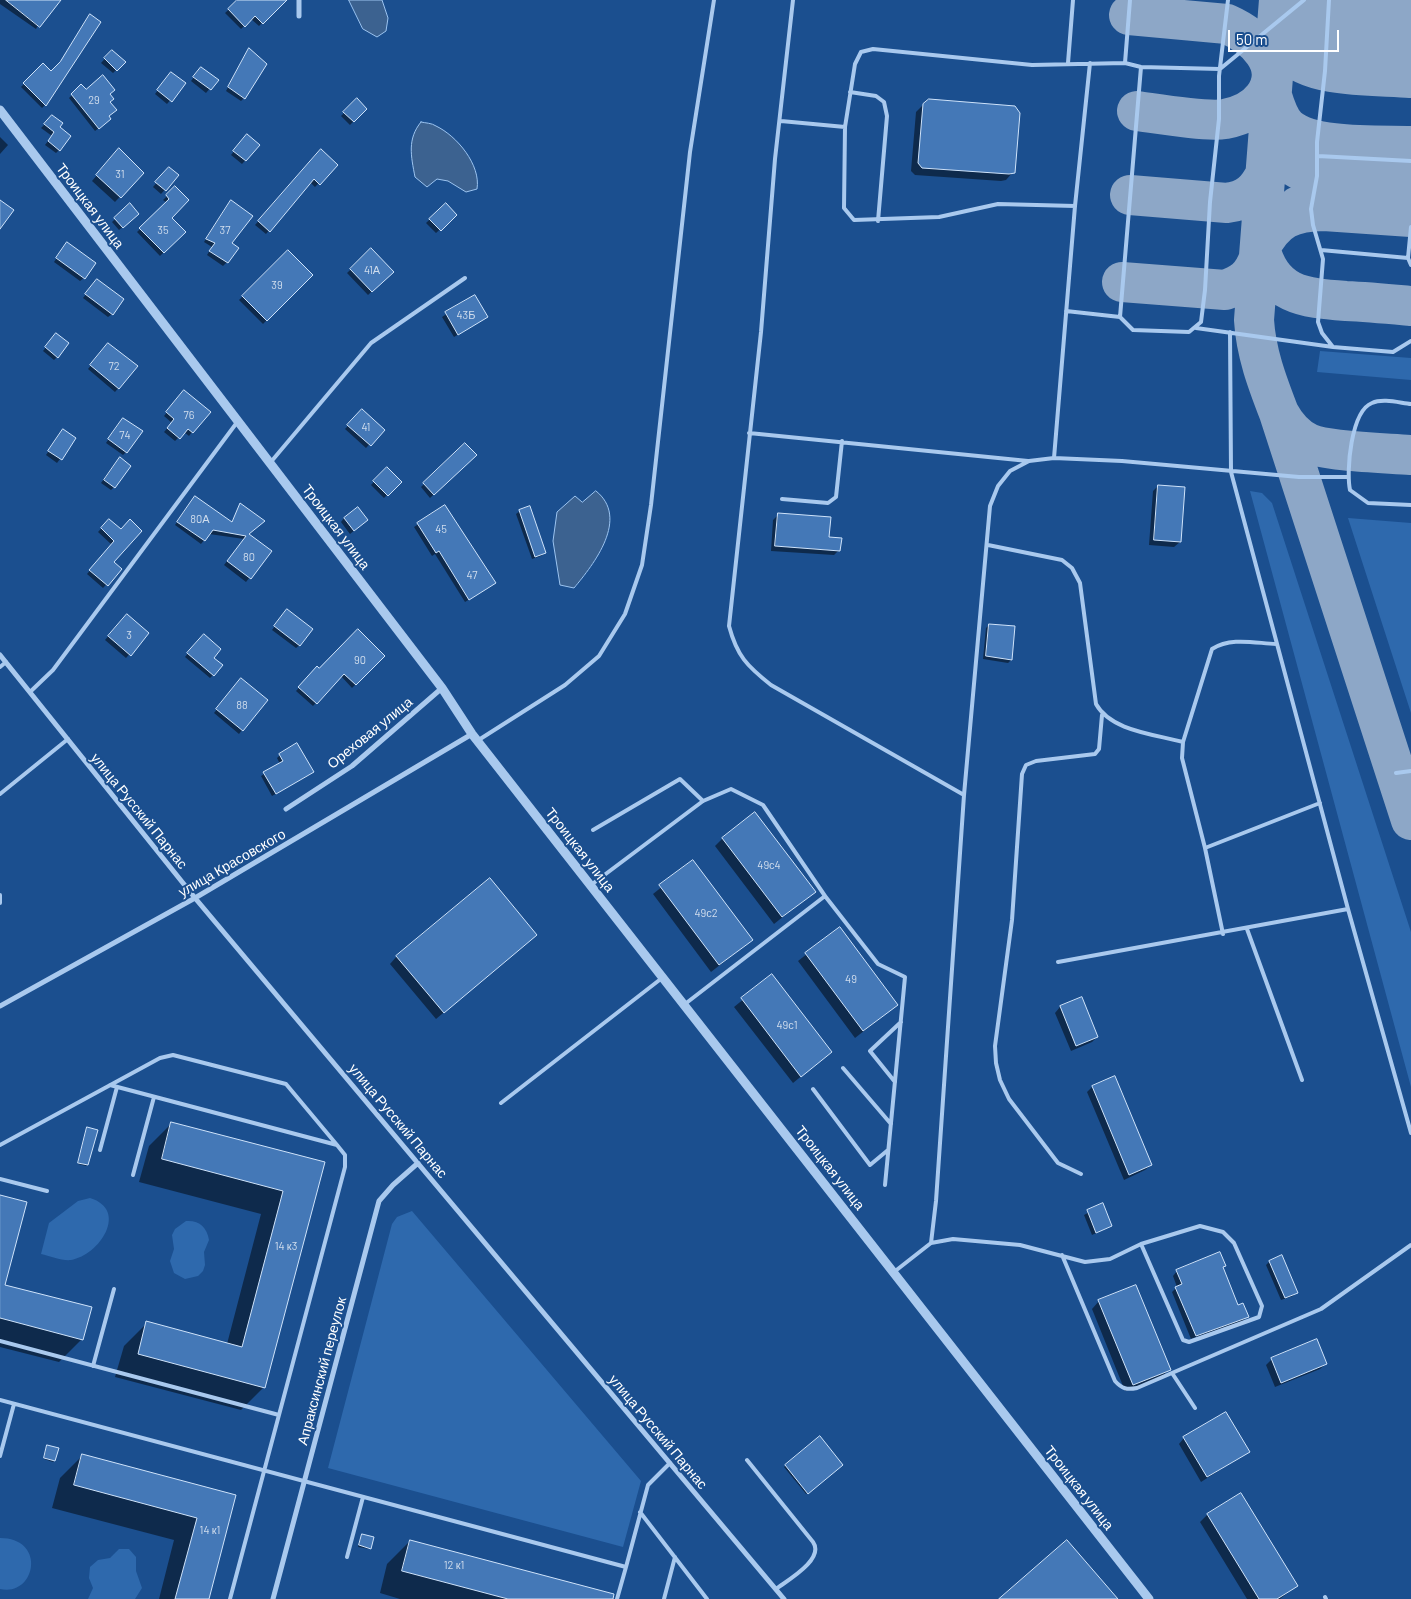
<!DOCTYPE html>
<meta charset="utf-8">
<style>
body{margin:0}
#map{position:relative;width:1411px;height:1599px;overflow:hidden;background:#1b4f8f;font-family:Barlow,sans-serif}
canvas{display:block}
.scale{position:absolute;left:1228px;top:30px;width:111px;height:22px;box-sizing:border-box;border:2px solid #fff;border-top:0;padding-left:6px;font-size:15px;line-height:18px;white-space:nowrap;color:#fff;-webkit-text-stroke:4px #1b4f8f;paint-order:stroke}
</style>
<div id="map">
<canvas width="1411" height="1599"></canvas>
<div class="scale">50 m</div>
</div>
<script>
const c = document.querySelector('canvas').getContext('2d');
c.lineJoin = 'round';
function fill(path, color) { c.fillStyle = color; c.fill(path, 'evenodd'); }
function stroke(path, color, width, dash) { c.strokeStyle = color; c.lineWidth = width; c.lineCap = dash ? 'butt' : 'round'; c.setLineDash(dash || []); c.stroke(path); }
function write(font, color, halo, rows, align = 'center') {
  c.font = font + ' Barlow,sans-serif'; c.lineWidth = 4; c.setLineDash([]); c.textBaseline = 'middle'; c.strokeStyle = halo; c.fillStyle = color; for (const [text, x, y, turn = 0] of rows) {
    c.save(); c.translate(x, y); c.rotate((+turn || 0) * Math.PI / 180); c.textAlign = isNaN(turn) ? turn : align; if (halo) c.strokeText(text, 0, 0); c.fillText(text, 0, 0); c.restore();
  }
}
fill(new Path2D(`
 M1320,351L1411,358V380L1317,372Z
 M1250,491L1262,493L1272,503L1411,932V1087Z
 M1348,518L1411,523V713Z
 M90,1198C129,1210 100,1255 71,1260C62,1261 50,1256 41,1254L49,1223L78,1201Z
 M412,1211L641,1481L623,1547L328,1468L392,1224L397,1217Z
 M186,1221C199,1220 207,1227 209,1240L204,1252L205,1265L203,1271L198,1276L185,1279L174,1273L170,1261L174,1249L172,1235L175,1229Z
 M0,1538C47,1538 36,1597 0,1589Z
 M119,1549H129L136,1557V1571L142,1588L135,1599H88L93,1588L89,1578L90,1567L98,1560L110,1558Z`), '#2e69ad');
const water = new Path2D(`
 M349,0H382L388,18L386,31L377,37L363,29Z
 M421,122C425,123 432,123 436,126C457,136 481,165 477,189L466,192L448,181L437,179L427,187L415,177C411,156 407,139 421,122Z
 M596,491C630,518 594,564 574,588L560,585L553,541L557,512L575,496L582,502Z`);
fill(water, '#3c6290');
stroke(water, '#9cc4f0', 1);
fill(new Path2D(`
 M0,0H52L36,29L0,4Z
 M239,0H283L284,1L259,26L251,19L241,29L225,13Z
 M249,50L244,98L241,101L226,91Z
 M112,51L124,62L113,73L101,63Z
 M43,65L51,73L57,67L45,105L42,108L21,87Z
 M198,72L217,80L206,93L191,81Z
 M168,77L184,84L167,104L155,94Z
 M81,86L86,91L109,94L106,122L95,131L69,98Z
 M357,100L365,109L350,125L341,116Z
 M924,104L1013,172L1006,180L1001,181L915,175L911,171L916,112Z
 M52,117L58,128L59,150L56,153L45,145L52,136L41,128Z
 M0,137L8,145L0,154Z
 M244,139L259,145L242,164L231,155Z
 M318,154L336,165L315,187L310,182L266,234L255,225Z
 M114,155L142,173L115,202L92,181Z
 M166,172L178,175L161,194L153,187Z
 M175,188L170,218L184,232L160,256L137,232L167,203L163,200Z
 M446,204L456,215L436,233L426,223Z
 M130,205L138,214L119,230L112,222Z
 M228,205L230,244L227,262L223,266L207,255L212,247L204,242Z
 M64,247L84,278L80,281L54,262Z
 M371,250L392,272L368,295L347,273Z
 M288,251L311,275L263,324L239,300Z
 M94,284L112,314L108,317L83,298Z
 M474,296L486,317L454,337L442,317Z
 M53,338L57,357L54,360L43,351Z
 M105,348L136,367L115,392L88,369Z
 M181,395L192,432L189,436L184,432L175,441L164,432L172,423L164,416Z
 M362,411L383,430L366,448L345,429Z
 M120,422L126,452L123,455L106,443Z
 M60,434L75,439L57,463L46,455Z
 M465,445L475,455L430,498L421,487Z
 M117,462L114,487L111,490L101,483Z
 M387,468L400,482L384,498L371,485Z
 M1158,486L1180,542L1174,547L1149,545L1153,491Z
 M192,501L231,523L241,504L248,534L271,551L246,582L224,565L244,539L209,534L201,544L175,525Z
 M445,507L491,586L465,602L435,554L432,556L414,527Z
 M520,511L545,553L541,556L532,559L516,514Z
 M778,515L828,538L839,550L834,555L771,551L773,520Z
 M344,518L367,520L350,534L341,522Z
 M109,520L121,531L112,562L121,569L103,588L87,574L112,545L98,532Z
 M284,614L300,645L296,648L272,630Z
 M123,619L148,634L126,658L105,640Z
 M989,625L1011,660L1008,663L983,659L986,628Z
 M200,639L212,658L213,675L210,678L185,657Z
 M384,656L352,688L341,676L313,706L296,691L317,668L319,669Z
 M238,683L242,730L239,734L214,713Z
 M280,755L309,775L272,796L261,776L280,764L277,758Z
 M723,838L814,892L774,924L715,846Z
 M693,862L752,940L711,972L653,894Z
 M840,928L897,1005L855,1038L798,961Z
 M528,942L436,1019L390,964L397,956Z
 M772,976L831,1052L793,1083L734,1007Z
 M1081,999L1097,1037L1092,1042L1071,1051L1055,1013L1060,1007Z
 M1114,1078L1151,1165L1145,1170L1124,1180L1087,1092L1092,1087Z
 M172,1123L323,1163L264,1387L241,1410L115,1377L124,1346L147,1323L227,1344L261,1214L139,1182L149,1146Z
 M87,1129V1165L86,1166L78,1164Z
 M0,1196L4,1286L82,1339L59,1362L0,1347Z
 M1103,1205L1111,1226L1092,1235L1084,1215Z
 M1269,1262L1296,1292L1293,1296L1281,1300L1266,1265Z
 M1222,1268L1237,1306L1247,1316L1243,1321L1191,1339L1172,1292L1177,1287L1173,1276L1177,1271Z
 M1099,1301L1169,1369L1162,1377L1125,1391L1092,1309Z
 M1272,1359L1326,1364L1320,1369L1275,1387L1266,1365Z
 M819,1438L841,1465L806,1494L784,1467Z
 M1184,1438L1248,1452L1201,1482L1179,1444Z
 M46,1448L54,1461L53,1462L44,1459Z
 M83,1455L235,1496L207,1599H159L174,1540L52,1508L60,1478Z
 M1240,1495L1296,1586L1280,1599H1247L1200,1522L1207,1515Z
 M362,1535L370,1548L369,1549L358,1547Z
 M410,1541L592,1599H400L380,1593L387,1564Z`), '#0007');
stroke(new Path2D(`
 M1279,0L1254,320C1256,353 1267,382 1279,413L1411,820
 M1284,0C1290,16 1299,25 1314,33L1411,43
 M1129,15L1227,24C1254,36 1287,65 1264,97C1255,109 1241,116 1225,119C1206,122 1159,114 1137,111
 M1277,24C1281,34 1283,45 1289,53C1311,79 1379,75 1411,78
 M1276,48C1279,37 1283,26 1291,17C1314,0 1380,5 1411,8
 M1272,96C1275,106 1279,119 1287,127C1311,149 1378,145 1411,146
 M1269,130C1277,156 1291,170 1317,176L1411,183
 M1130,195L1227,203C1248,200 1257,191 1266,173
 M1298,206L1324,211L1411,217
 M1324,211C1291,212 1276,218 1260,248C1272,295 1303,298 1346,301C1368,302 1389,304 1411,306
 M1122,282L1225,290C1243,284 1252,277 1259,258
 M1279,413C1286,426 1294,436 1308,443C1327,452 1387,453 1411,455`), '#8da7c7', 40);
const building = new Path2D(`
 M6,0H61L40,27Z
 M237,0H287L263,24L255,16L245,27L228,9Z
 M90,14L101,22L46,106L23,83L43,63L51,71L60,62Z
 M249,48L267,64L245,99L228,87Z
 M112,50L126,62L117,71L104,58Z
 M201,67L219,80L211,90L193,77Z
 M171,72L186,83L172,102L157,90Z
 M103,75L115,90L110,94L114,99L110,102L117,110L109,116L111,119L99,129L71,94L81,84L86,89Z
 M357,98L367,109L354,122L343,112Z
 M929,99L1015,106L1020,113L1015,173L1009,174L922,168L918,163L923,104Z
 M52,115L63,123L60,127L71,136L60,151L48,141L54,132L44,124Z
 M247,134L260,145L246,161L233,151Z
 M119,148L144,173L121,198L96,175Z
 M321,149L338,165L320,185L314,179L270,232L258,221Z
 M169,167L179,175L166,191L155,182Z
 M175,186L189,200L172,218L186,232L164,253L139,228L169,199L166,195Z
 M0,200L14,210L0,229Z
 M231,200L253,216L232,243L239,248L228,263L209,251L215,243L206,239Z
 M130,203L139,214L123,228L114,218Z
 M446,203L457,215L441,231L429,219Z
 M67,242L96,263L85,279L56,258Z
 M371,248L394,272L372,292L350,269Z
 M288,250L313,275L267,321L242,296Z
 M97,279L124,299L113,315L85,294Z
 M475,295L488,317L458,335L445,312Z
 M56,333L69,343L58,358L45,347Z
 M108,343L138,366L119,389L90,365Z
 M184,390L211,412L193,433L188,429L180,439L167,428L174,419L166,412Z
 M362,409L385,430L371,446L347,425Z
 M123,418L143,431L127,453L108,439Z
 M63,429L76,438L62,460L48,451Z
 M465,443L477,455L434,495L423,483Z
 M120,457L131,466L115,488L104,480Z
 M387,467L402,482L388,496L373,481Z
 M1158,485L1185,487L1181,542L1154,540Z
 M195,496L232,522L240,503L265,521L249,534L272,551L251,579L227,561L246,536L213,530L205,541L177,522Z
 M445,505L496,583L469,600L439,551L436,553L417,523Z
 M530,506L546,553L535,557L519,510Z
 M358,507L368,520L354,531L344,518Z
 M778,513L831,517L829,537L842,538L840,551L775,546Z
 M109,519L121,529L130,519L142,531L114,562L122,569L108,586L89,570L114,541L101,528Z
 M287,609L313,629L300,646L274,626Z
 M127,614L149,633L131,656L108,636Z
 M989,624L1015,626L1012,660L986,656Z
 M358,629L385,656L356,685L344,674L317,704L298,687L317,666L319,668Z
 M204,634L221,649L214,658L223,665L214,676L187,653Z
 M241,678L268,700L243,731L216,709Z
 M297,743L314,772L276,794L263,772L283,761L279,754Z
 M755,812L816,892L782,917L722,838Z
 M693,860L753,940L719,965L659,885Z
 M490,878L537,935L444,1013L396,956Z
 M840,927L898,1005L863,1031L805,953Z
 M772,974L832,1052L801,1077L741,998Z
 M1082,997L1098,1037L1076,1046L1060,1006Z
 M1115,1076L1152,1165L1129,1175L1092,1086Z
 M171,1122L325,1162L265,1388L138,1354L146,1321L242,1347L283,1191L162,1159Z
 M87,1127L98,1130L88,1165L78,1163Z
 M0,1195L27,1202L5,1285L92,1307L83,1340L0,1318Z
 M1103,1203L1112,1226L1096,1233L1087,1210Z
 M1220,1252L1226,1266L1223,1267L1238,1305L1243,1303L1249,1317L1196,1336L1175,1287L1182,1284L1176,1270Z
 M1282,1255L1298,1293L1285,1298L1269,1261Z
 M1136,1285L1171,1370L1133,1385L1098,1300Z
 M1317,1339L1327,1364L1281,1383L1271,1358Z
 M1226,1412L1250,1452L1207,1477L1183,1437Z
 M820,1436L843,1465L808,1494L785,1465Z
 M47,1445L59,1448L55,1461L44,1458Z
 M82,1454L236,1495L209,1599H175L197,1518L74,1485Z
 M1241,1493L1298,1586L1277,1599H1259L1207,1514Z
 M362,1534L374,1537L371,1549L359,1545Z
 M410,1540L614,1594L613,1599H508L402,1571Z
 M1067,1540L1118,1599H999Z`);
fill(building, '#4478b7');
stroke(building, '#cfe3fa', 1);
stroke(new Path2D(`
 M793,0L775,159L761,332L729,626C737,656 747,666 771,685L964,795
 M1329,0L1325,71L1317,142V176L1311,209L1313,225L1323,259L1318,322L1322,333L1333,347
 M1068,63L1073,0
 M1125,63L1130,0
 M850,92L876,96L884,102L887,116L878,221
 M781,121L845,127
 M1318,156L1411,161
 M1075,206L998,204L939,217L854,220L844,208L845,127L855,64L861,52L873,49L1032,65L1125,63L1141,67L1220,69L1304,0
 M1411,227L1408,258L1411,265
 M1321,250L1408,258
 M1066,311L1120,317L1133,330L1189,332L1201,322L1205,290L1210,202L1219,119V76L1228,0
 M1120,317L1141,67
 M1196,328L1333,347L1393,352L1411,341
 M1230,332L1231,472L1348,909L1411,1133
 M1411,404C1400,403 1383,398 1372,403C1351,411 1346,471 1350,490L1368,503L1411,505
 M749,433L1028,461
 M1054,458L1075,206L1090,63
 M270,463L371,343L465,278
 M782,499L828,503L836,497L842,441
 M988,545L1062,560L1072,568L1080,583L1096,704C1111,731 1154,734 1183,742
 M0,667L6,662
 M30,692L53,670L238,421
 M477,741L565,685L599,656L625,614L642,565L651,505L690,152L714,0
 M1396,773L1411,771
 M0,794L68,739
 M593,830L680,779L703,801
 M1205,848L1320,803
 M591,885L703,801L731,789L763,805L825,896L685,1004
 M0,895V903
 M825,896L878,964L905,977L885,1185
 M1247,929L1302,1080
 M1223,934L1205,848L1182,758L1183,742L1212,649C1231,637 1254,643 1276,644
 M1058,962L1348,909
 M843,1068L891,1124
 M895,1082L870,1051L901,1022
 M110,1085L337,1145L345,1155V1167L230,1599
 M813,1089L870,1165L888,1150
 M501,1103L662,978
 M0,1145L160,1058L173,1055L286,1084L337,1145
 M100,1150L117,1087
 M1081,1174L1058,1163L1009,1099L1000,1080L996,1063L995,1046L1012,920L1022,774L1026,765L1036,761L1095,754L1099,749L1102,715
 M133,1175L154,1097
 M0,1179L47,1191
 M931,1243L953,1239L1020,1245L1085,1262L1110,1259L1141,1244L1200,1226L1223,1232L1234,1243L1262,1306L1259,1317L1189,1342L1183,1340L1141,1244
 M1062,1255L1115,1381C1122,1389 1127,1390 1137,1388L1321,1309L1411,1245
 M894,1272L931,1243L936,1201L964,795L990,506L998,486L1010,471L1029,461L1054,458L1122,461L1299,477H1348
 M0,1341L279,1415
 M93,1366L114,1289
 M1172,1373L1195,1408
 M0,1400L626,1567L617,1599
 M0,1456L14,1404
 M747,1460L813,1542C825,1559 788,1580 776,1589
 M640,1512L707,1599
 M347,1557L363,1497
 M626,1567L648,1485L670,1463
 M1325,1597L1326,1599
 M664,1599L675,1557`), '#a9c9ee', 4);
stroke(new Path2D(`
 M299,16V0
 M0,655L195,898L784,1599
 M286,809L352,766L442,688
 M0,1006L195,898L472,734
 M273,1599L379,1201L393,1185L418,1163`), '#a9c9ee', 5);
stroke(new Path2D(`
 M0,110L442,688L472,734L1149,1599`), '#a9c9ee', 9);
write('11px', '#d0dded', null, [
 ["29",94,100],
 ["31",120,174],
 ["35",163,230],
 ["37",225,230],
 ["41А",372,270],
 ["39",277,285],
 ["43Б",466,315],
 ["72",114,366],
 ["76",189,415],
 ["41",366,427],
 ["74",125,435],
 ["80А",200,519],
 ["45",441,529],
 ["80",249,557],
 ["47",472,575],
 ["3",129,635],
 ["90",360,660],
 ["88",242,705],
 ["49с4",769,865],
 ["49с2",706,913],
 ["49",851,979],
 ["49с1",787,1025],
 ["14 к3",286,1246],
 ["14 к1",210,1530],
 ["12 к1",454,1565]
]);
write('14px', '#fff', '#1b4f8f', [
 ["Троицкая улица",90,206,53],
 ["Троицкая улица",336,527,53],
 ["Ореховая улица",370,733,-39],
 ["улица Русский Парнас",139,811,51],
 ["Троицкая улица",580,850,52],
 ["улица Красовского",232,863,-30],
 ["улица Русский Парнас",398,1121,50],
 ["Троицкая улица",830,1168,52],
 ["Апраксинский переулок",322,1371,-75],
 ["улица Русский Парнас",658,1432,50],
 ["Троицкая улица",1079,1488,52]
]);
</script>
